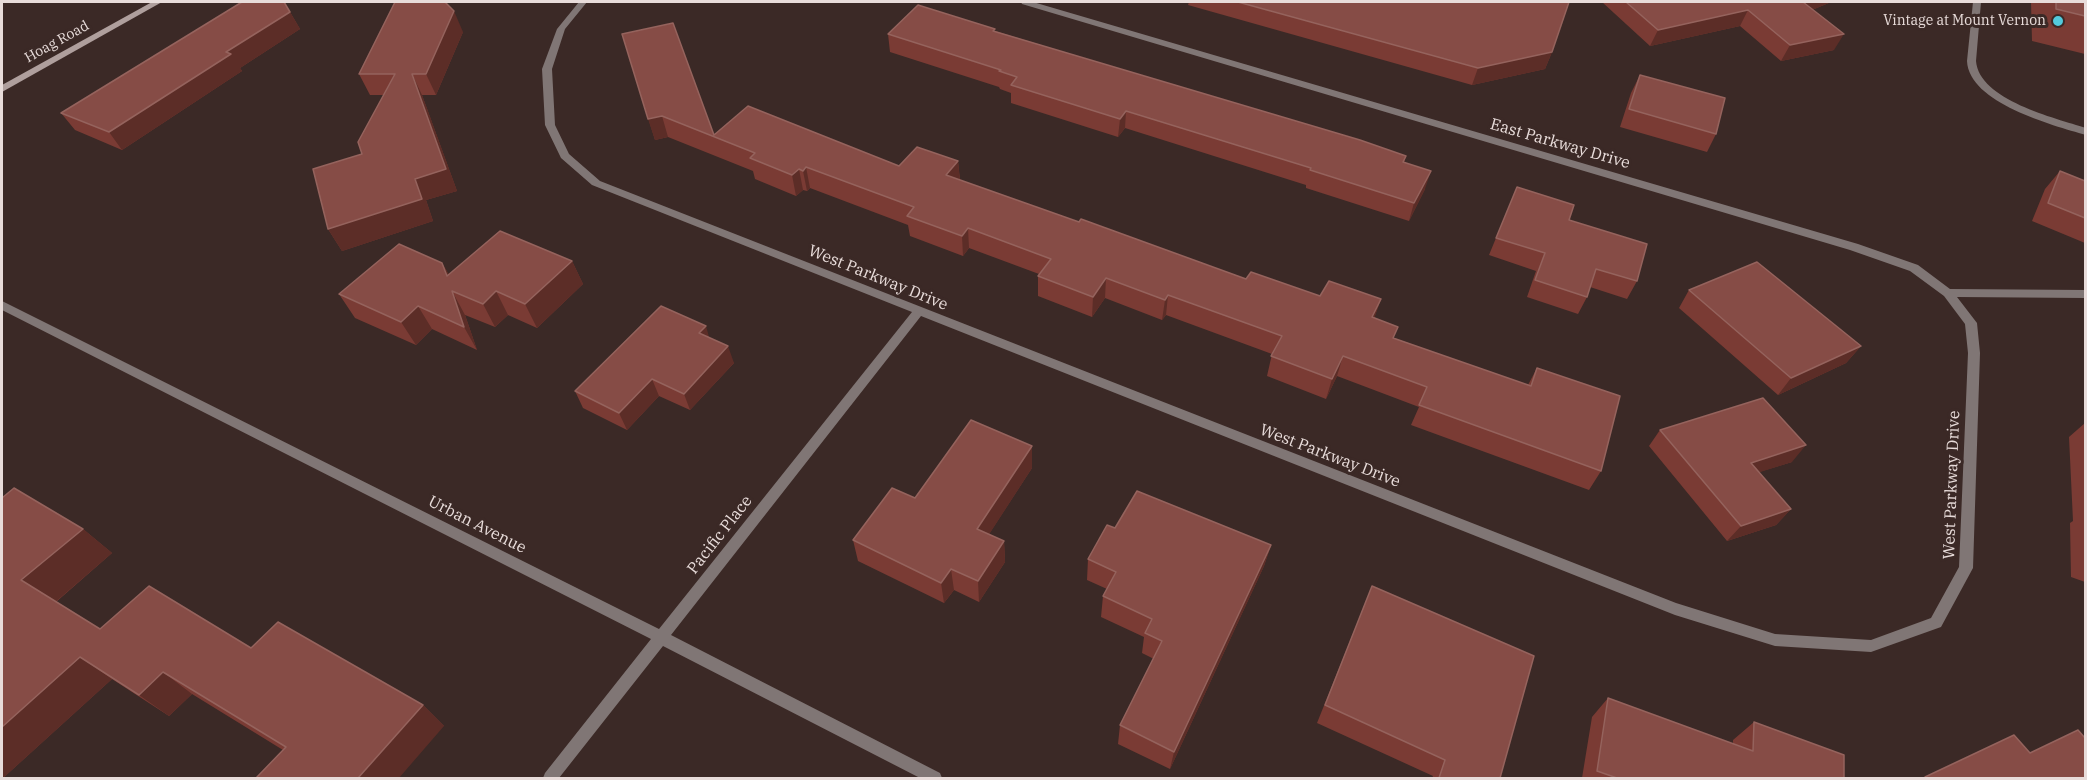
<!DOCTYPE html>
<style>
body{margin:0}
#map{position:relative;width:2087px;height:780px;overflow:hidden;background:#3b2926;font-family:"IBM Plex Serif",serif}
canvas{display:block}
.frame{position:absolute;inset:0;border:3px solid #e8dcda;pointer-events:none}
</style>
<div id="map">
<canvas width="2087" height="780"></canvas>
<div class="frame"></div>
</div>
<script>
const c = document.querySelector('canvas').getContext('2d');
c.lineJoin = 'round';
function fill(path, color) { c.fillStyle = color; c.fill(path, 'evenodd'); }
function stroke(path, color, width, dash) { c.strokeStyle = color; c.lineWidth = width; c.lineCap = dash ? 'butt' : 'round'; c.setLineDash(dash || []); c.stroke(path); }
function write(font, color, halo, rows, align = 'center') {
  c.font = font + ' "IBM Plex Serif",serif'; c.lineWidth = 6; c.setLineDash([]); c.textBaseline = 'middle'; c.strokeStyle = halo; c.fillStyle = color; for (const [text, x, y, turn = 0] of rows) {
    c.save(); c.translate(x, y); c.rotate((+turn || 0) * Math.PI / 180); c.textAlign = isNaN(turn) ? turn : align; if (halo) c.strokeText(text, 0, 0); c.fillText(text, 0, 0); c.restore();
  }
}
fill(new Path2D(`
 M579,2H587L565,29L552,69L555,125L569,154L600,181L1676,603L1775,634L1871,640L1931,618L1959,567L1968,353L1965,324L1944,296L1910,271L1850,250L1022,4L1021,2H1033L1858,244L1918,265L1950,289L2086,290V298L1957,297L1977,323L1980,353L1973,568L1941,627L1871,652L1775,646L1675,615L921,316L671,635L940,773L942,778H920L663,646L559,778H543L545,773L651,639L2,310V301L659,629L912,312L592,185L561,158L545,125L542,69L557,29Z
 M1973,2H1981L1976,61C1979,100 2055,118 2086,128V135C2052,125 1969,103 1967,61Z`), '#807675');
fill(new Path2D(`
 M152,2H162L2,92V85Z`), '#af9f9d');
fill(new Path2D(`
 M1189,2H1569L1552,52L1545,69L1472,85L1188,5Z
 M1602,2H1831L1812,10L1834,50L1781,61L1740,26L1650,46Z
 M2031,2H2085V54L2032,41Z
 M290,12L300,29L240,68L242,71L122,150L75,130L61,113Z
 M995,31L1406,156L1404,163L1425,189L1409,221L1306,188V185L1125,128L1118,137L1011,103V93L1000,89L999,87L890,52L888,34Z
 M463,32L436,95H422L457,191L426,200L433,221L342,251L328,229L362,154L384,95H370L359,74Z
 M622,34L714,135L899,166L958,161L960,180L1079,222L1246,279L1320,296L1381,299L1374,318L1394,338L1528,385L1537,368L1601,471L1589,490L1411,425L1419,407L1337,376L1326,399L1267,376L1272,354L1166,315L1162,320L1105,298L1092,317L1038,296V276L1039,274L969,248L963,256L910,236L908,225L810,188L807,191L803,190L796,196L755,179L753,171L668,137L655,140Z
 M1640,75L1716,134L1707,152L1620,127L1631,93Z
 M2060,171L2085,181V243L2032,221L2045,189Z
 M1517,187L1569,220L1637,281L1627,299L1590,287L1587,297L1578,314L1527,297L1536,271L1489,255Z
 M572,261L583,284L537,328L508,315L495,327L465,315L477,350L432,329L416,345L355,318L339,294L442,263L449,275Z
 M1689,290L1861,346L1846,363L1778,395L1679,308Z
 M710,338L734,363L690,410L659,396L627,430L583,408L575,391Z
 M2085,423V582L2071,577L2070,523L2073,521L2069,437Z
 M1660,430L1792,462L1759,472L1791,509L1776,525L1727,541L1649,446Z
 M1032,446V468L989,534L1004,541L1005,562L979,602L954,590L944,603L858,561L853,540L915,498Z
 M2,498L83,529L112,553L56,602L100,629L251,648L423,705L444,726L283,750L192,694L169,716L112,679L3,778H2Z
 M1115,528L1271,545L1264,566L1170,769L1118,744L1120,725L1154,659L1142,653L1144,637L1101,617L1103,596L1107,589L1087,580L1088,559Z
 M1372,586L1500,778H1432L1433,776L1317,723Z
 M1608,698L1733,744V740L1754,722L1844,778H1582L1592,717Z`), '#7a3b34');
fill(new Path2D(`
 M1802,2H1831L1793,18Z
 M1748,10L1740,26L1650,46L1658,30Z
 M454,11L463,32L436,95L426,74Z
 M290,12L300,29L240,68L242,71L122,150L109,132L226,52Z
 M1844,34L1834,50L1781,61L1790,45Z
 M1552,52L1545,69L1472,85L1478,68Z
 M412,74L422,95L457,191L426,200L433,221L342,251L328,229L415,179Z
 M1126,111L1125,128L1118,137L1120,119Z
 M662,116L668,137L655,140L648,119Z
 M958,161L960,182L946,175Z
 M806,167L810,188L807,191L803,171Z
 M799,169L803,190L796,196L792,175Z
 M1431,171L1425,189L1409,221L1414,203Z
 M968,228L969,248L963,256L962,236Z
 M572,261L583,284L537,328L525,304Z
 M442,263L456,286L447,276Z
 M1106,278L1105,298L1092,317L1093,297Z
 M452,291L465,315L477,350L464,327Z
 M496,291L508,315L495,327L483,304Z
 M1168,295L1166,315L1162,320L1165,300Z
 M1381,299L1374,319L1372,317Z
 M418,306L432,329L416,345L401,322Z
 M706,326L711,344L699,333Z
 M728,346L734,363L690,410L684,394Z
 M1861,346L1846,363L1778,395L1791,378Z
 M1343,356L1337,376L1326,399L1332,379Z
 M652,379L659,396L627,430L619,413Z
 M1806,445L1792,462L1738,479L1751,463Z
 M1032,446V468L979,550L977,529Z
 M1791,509L1776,525L1727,541L1741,526Z
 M83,529L112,553L53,604L21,580Z
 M1004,541L1005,562L979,602L978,581Z
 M1271,545L1264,566L1170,769L1174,752Z
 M951,569L954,590L944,603L941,583Z
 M80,657L112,679L3,778H2V727Z
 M163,672L192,694L169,716L139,695Z
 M423,705L444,726L399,778H358Z`), '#5c2d27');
const building = new Path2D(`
 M242,2H284L290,12L226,52L231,54L109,132L61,113Z
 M395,2H445L454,11L426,74H412L446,169L415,179L422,199L328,229L313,169L362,154L358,142L395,74H359Z
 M1238,2H1569L1552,52L1478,68Z
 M1626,2H1803L1844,34L1790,45L1748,10L1658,30Z
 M2056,2H2085V16L2056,9Z
 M918,5L995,29L993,31L1360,140L1406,156L1403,162L1431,171L1414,203L1310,170L1311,168L1126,111L1120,119L1011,85L1017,77L999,71L1001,70L888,34Z
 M673,23L714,135L748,106L899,166L917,147L958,161L946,175L1079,222L1081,219L1246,279L1251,272L1320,296L1329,281L1381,299L1372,317L1398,327L1393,338L1531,386L1537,368L1620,396L1601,471L1419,405L1427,387L1343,356L1332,379L1271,356L1282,336L1168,295L1165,300L1106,278L1093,297L1038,276L1051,259L968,228L962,236L907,216L914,207L806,167L803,171L799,169L792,175L750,158L755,153L662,116L648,119L622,34Z
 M1640,75L1725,98L1716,134L1629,109Z
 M2060,171L2085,181V218L2048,203Z
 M1517,187L1574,205L1569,220L1647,244L1637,281L1596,269L1587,297L1535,280L1545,253L1496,238Z
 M500,231L572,261L525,304L496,291L483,304L452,291L464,327L418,306L401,322L339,294L399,244L442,263L447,276Z
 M1757,262L1861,346L1791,378L1689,290Z
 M661,306L706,326L699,333L728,346L684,394L652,379L619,413L575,391Z
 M1763,398L1806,445L1751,463L1791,509L1741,526L1660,430Z
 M971,420L1032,446L977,529L1004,541L978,581L951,569L941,583L853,540L892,488L915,498Z
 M14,488L83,529L21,580L100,629L149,586L251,648L278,622L423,705L358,778H256L286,747L163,672L139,695L80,657L2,727V498Z
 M1137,491L1271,545L1174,752L1120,725L1162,641L1145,633L1152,619L1103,596L1116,572L1088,559L1107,525L1115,528Z
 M1372,586L1534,656L1500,778H1439L1445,760L1325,705Z
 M1608,698L1753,751L1754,722L1844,755V778H1617L1597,771Z
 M2078,730L2085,738V778H1927L1925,777L2014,735L2030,753Z`);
fill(building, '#864c46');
stroke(building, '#95635d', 1.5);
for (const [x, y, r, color] of [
 [2058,21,6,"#53cadc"]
]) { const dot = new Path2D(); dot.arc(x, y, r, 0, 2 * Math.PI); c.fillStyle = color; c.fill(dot); stroke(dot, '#3b2926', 2); }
write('14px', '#e8dcda', '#3b2926', [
 ["Vintage at Mount Vernon",2046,21]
], 'right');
write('14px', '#e8dcda', '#3b2926', [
 ["Hoag Road",57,42,-29]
]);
write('16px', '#e8dcda', '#3b2926', [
 ["East Parkway Drive",1560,144,16],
 ["West Parkway Drive",878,278,22],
 ["West Parkway Drive",1330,456,21],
 ["West Parkway Drive",1952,485,-88],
 ["Urban Avenue",477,525,27],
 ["Pacific Place",720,535,-52]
]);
</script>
